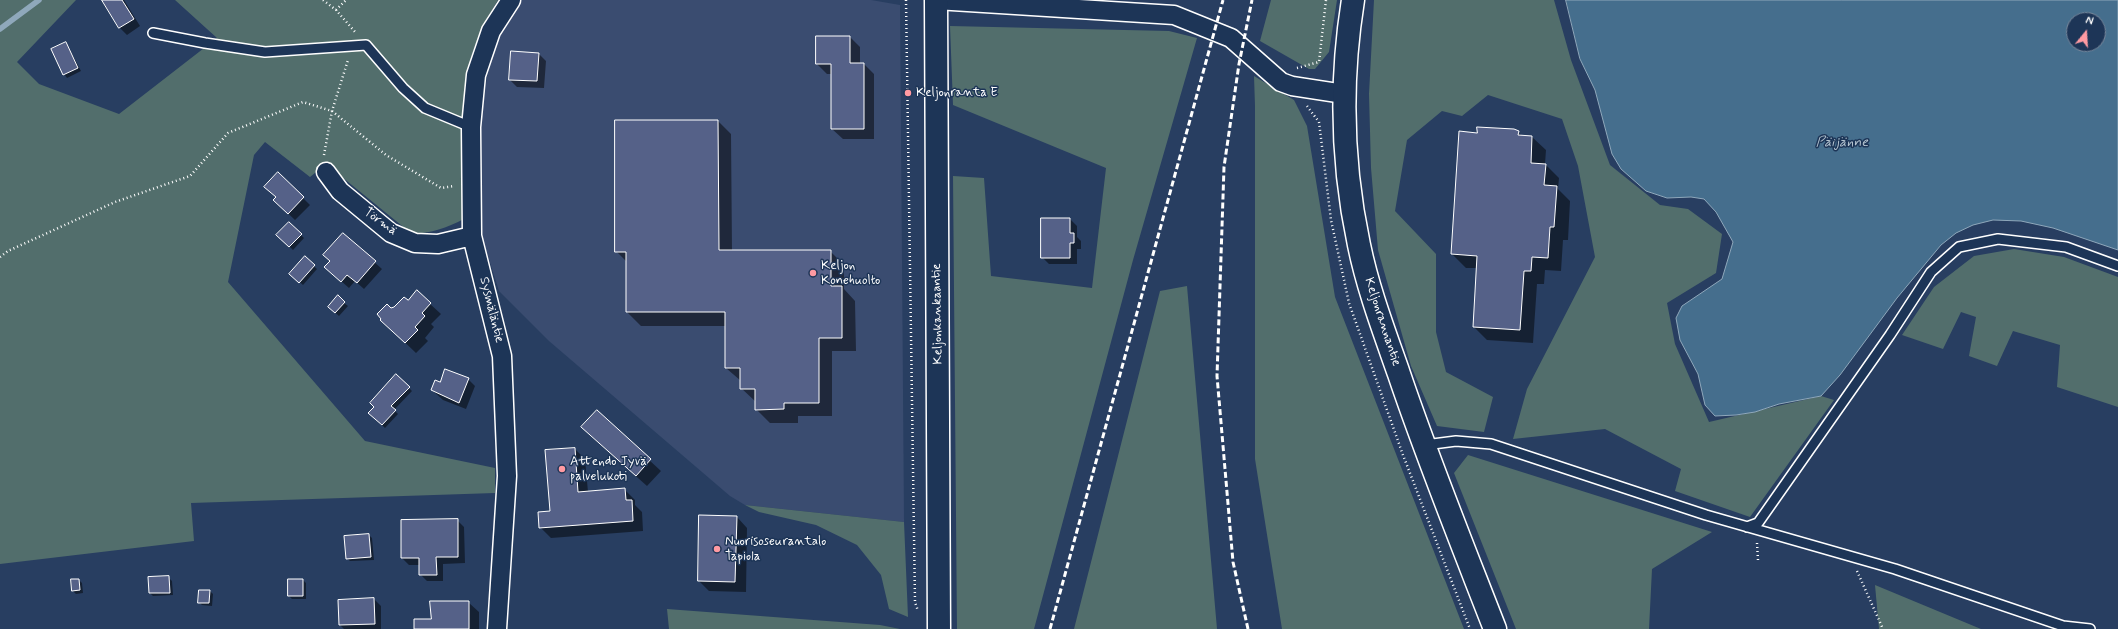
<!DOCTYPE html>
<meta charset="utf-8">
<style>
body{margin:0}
#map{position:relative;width:2118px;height:629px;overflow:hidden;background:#283e61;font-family:Mynerve,sans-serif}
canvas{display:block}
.north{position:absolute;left:2066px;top:12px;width:40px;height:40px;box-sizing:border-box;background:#1d3557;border:1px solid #77869a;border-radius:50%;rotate:18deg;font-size:11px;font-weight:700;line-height:16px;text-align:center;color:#fff}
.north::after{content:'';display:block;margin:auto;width:14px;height:18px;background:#ff9aa2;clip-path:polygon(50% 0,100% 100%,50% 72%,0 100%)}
</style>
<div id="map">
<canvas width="2118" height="629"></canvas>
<div class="north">N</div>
</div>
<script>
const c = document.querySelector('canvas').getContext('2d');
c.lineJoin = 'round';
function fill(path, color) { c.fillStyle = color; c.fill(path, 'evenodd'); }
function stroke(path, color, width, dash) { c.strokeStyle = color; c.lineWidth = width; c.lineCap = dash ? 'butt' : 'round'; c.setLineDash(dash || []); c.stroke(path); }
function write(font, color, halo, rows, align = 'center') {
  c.font = font + ' Mynerve,sans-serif'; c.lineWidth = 3; c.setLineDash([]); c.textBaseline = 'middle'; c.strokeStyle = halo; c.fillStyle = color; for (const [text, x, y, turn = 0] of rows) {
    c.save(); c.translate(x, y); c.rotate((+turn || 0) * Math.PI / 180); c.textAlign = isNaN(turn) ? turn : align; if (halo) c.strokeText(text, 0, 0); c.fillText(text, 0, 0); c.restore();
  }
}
fill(new Path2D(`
 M522,0H871L900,5L904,522L745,505L730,496L549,341L499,291L482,237L480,130L487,77L499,34Z`), '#3a4c70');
fill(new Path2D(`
 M0,0H76L17,62L39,84L119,114L217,38L175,0H498C484,23 471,49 467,76C460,122 464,172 464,219C446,228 432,233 412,234L326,164L310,177L265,142L254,155L228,282L365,441L495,468V493L191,503L194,541L0,564Z
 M1271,0H1337L1329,52L1315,69H1309L1260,41Z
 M1374,0H1554L1571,60L1610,165L1660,205L1688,209L1722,234L1716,273L1667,303L1675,344L1709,422L1821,396L1834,400L1750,517L1675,491L1681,469L1605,429L1513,439L1527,389L1595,257L1578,166L1562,119L1488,95L1462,116L1442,111L1407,140L1395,211L1436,254V332L1446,372L1493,397L1484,432L1437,426L1411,366L1378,250L1371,168L1369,94Z
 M950,26L1169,31L1197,38L1133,260L1034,629H957L953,176L984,178L991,276L1092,288L1106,168L953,105Z
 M1254,76L1294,100L1307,126L1335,297L1464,629H1282L1255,459V106Z
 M2014,249L2064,257L2118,277V407L2057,387L2060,345L2013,331L1997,366L1969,356L1976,317L1961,312L1943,349L1902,335L1934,287L1974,256Z
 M1187,286L1217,629H1074L1160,291Z
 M1468,455L1712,532L1652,569L1649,629H1516L1454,473Z
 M745,505L904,522L908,617L889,609L881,575L857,545L816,525L759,512Z
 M1875,585L1981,629H1879Z
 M667,609L880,625L900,629H669Z`), '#526e6c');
const water = new Path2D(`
 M1566,0H2118V250L2053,228L2021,221L1993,220L1973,225L1956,233L1941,245L1897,298L1840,375L1821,396L1779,404L1755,412L1736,415L1715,416L1705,405L1698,374L1680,340L1676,318L1682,306L1722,279L1733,242L1716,212L1704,199L1691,197L1667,198L1646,191L1621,169L1612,154L1595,90L1580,59ZM2074,20H2098V44H2074Z`);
fill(water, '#456e8d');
stroke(water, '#8fa8bb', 1);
fill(new Path2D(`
 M124,0L140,26L127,35L120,28L103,1Z
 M850,37L860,47V64H864L874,74V139H843L832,129V74H827L817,64Z
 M66,43L81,71L67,78L64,74Z
 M539,54L546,61L544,88L517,87L510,80Z
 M718,121L731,134L732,251H830L844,265V289L855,301L856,351H832V416H798V423H770L756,409V402L741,388V381L726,368V326H641L627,312V262L616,251Z
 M1518,132L1522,136L1532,137L1546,150L1545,164L1559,178L1558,189L1570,201L1568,240H1563L1561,271L1545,270L1544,284H1537L1533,343L1487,340L1474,327L1478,268H1466L1452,254L1478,134Z
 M303,198L310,205L295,220L274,200Z
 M1070,219L1077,226V237L1081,241V249H1077V264H1049L1042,257Z
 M289,224L304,238L293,250L278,235Z
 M343,234L382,269L364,289L355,281L349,288L333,274L331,261Z
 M305,258L317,269L303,285L291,274Z
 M417,292L441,314L431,324L434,327L425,338L428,341L416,353L392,330L391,309L408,302Z
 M344,303L348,306L339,316L329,307Z
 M397,376L412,391L394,410L398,414L385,428L370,413Z
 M468,379L475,386L466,409L443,400L432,390L440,383Z
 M597,412L661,471L647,486L593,438Z
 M575,449L585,459L588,492L624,489L635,500V505L642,512L643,531L551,538L540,527L551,512Z
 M737,517L747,528L746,592L709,591L699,581Z
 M457,520L464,527L465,563L443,564V581H427L420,574V565H409L402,558Z
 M369,535L372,538L374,560L350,561L347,558L345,536Z
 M169,578L172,581L173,595L153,596L150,593Z
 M79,580L82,583L83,593L76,594L73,591Z
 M303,580L306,583V599H292L289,596Z
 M210,591L213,594L212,606L202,605L199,602Z
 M374,599L381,606V629H344L340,625Z
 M468,602L479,612V629H415Z`), '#0007');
stroke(new Path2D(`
 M0,29L39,0`), '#8fa8bb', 5.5);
const building = new Path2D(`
 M102,0H122L134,19L119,28Z
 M816,36H850V63H864V129H831V64H816Z
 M66,42L78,68L63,75L51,49Z
 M511,51L539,53L537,81L509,80Z
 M615,120H718L719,250H831V286H842V338H819V403H784V409L755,410V389H740V368H725V312H626V252H615Z
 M1477,127L1514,129L1519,131L1518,135L1532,136L1531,163L1546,164L1544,185L1557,186L1554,227H1550L1548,258L1532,257L1531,271H1524L1520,330L1473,327L1477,256L1451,254L1459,131L1477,133Z
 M278,172L304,197L288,214L273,200L276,197L264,187Z
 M1041,218H1070V233H1074V243H1070V258H1041Z
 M289,222L302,234L289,247L276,235Z
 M343,233L376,261L357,283L347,275L341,282L324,267L330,261L323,255Z
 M305,256L315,265L299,283L289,274Z
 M417,290L431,303L422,313L425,316L415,327L418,330L405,343L380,320L381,319L377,314L387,304L391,308L394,307L404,297L408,300Z
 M338,295L345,302L335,313L328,307Z
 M445,369L469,378L459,403L431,390L435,380L440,382Z
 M396,374L410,387L391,406L396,410L382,425L368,413L374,407L370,403Z
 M597,410L651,459L636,476L581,427Z
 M575,448L578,492L625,488L626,500H632L633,521L539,528L538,512L550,511L545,450Z
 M699,515L737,516L735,582L698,581Z
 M458,519V557H436L437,575H419V558H401V520Z
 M369,534L371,557L346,559L344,536Z
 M169,576L170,593H149L148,577Z
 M71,579H79L80,590L72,591Z
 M288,579H303V596H288Z
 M199,590H210L209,603H198Z
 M374,598L375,624L339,625L338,600Z
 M430,601H469V629H414V619H431Z`);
fill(building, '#556188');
stroke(building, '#fff', 1);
const service = new Path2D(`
 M153,33L205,43L265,52L366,45L403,88L425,108L471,127
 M1425,445L1456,441L1491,444L1706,515L1895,569L2063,626L2090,629
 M1747,527L1758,523L1890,335L1931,272L1959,247L1998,239L2066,247L2118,266`);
const minor = new Path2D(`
 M936,0L1174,15L1231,38L1281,82L1292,86L1344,94
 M326,172L340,191L391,233L415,243L438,244L472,236
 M497,629L507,476L502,356L472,236L471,127L476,75L491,31L511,0`);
const tertiary = new Path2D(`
 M1353,0C1340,81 1342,165 1359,245C1368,289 1384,331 1399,374C1428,460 1462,544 1495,629`);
const secondary = new Path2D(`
 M936,0L939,629`);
stroke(service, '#fff', 12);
stroke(minor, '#fff', 21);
stroke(tertiary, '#fff', 25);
stroke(secondary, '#fff', 25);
stroke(new Path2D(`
 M323,0L336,10L356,33
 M906,0L915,602L918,611
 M336,10L346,0
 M1297,68L1319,62L1326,0
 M1307,106L1319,122L1331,220L1349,303L1403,455L1470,629
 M324,155L332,111L348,60
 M0,257L8,251L115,202L190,176L228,133L303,102L332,111L386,155L441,188L454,186
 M1757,543L1758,560
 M1857,571L1883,629`), '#fff', 2.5, [1, 3]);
stroke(service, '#1d3557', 9);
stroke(minor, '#1d3557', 18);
stroke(tertiary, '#1d3557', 22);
stroke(secondary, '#1d3557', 22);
stroke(new Path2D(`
 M1050,629L1223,0
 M1248,629L1233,562L1217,376L1224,167L1239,64L1252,0`), '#fff', 3, [6, 3]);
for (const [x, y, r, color] of [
 [908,93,4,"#ff9aa2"],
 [813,273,4,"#ff9aa2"],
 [562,469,4,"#ff9aa2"],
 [717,549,4,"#ff9aa2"]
]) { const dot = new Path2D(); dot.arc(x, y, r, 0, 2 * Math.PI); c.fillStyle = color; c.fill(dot); stroke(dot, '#1d3557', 1.5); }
write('13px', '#fff', '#1d3557', [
 ["Keljonranta E",916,93],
 ["Keljon",821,266],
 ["Konehuolto",821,281],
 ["Attendo Jyvä",570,462],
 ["palvelukoti",570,477],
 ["Nuorisoseurantalo",725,542],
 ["Tapiola",725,557]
], 'left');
write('13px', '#fff', '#1d3557', [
 ["Törmä",380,222,36],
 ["Sysmäläntie",491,310,76],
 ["Keljonkankaantie",938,314,-91],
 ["Keljonrannantie",1382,322,72]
]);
write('italic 14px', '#b5c5d1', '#1d3557', [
 ["Päijänne",1842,143]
]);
</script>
